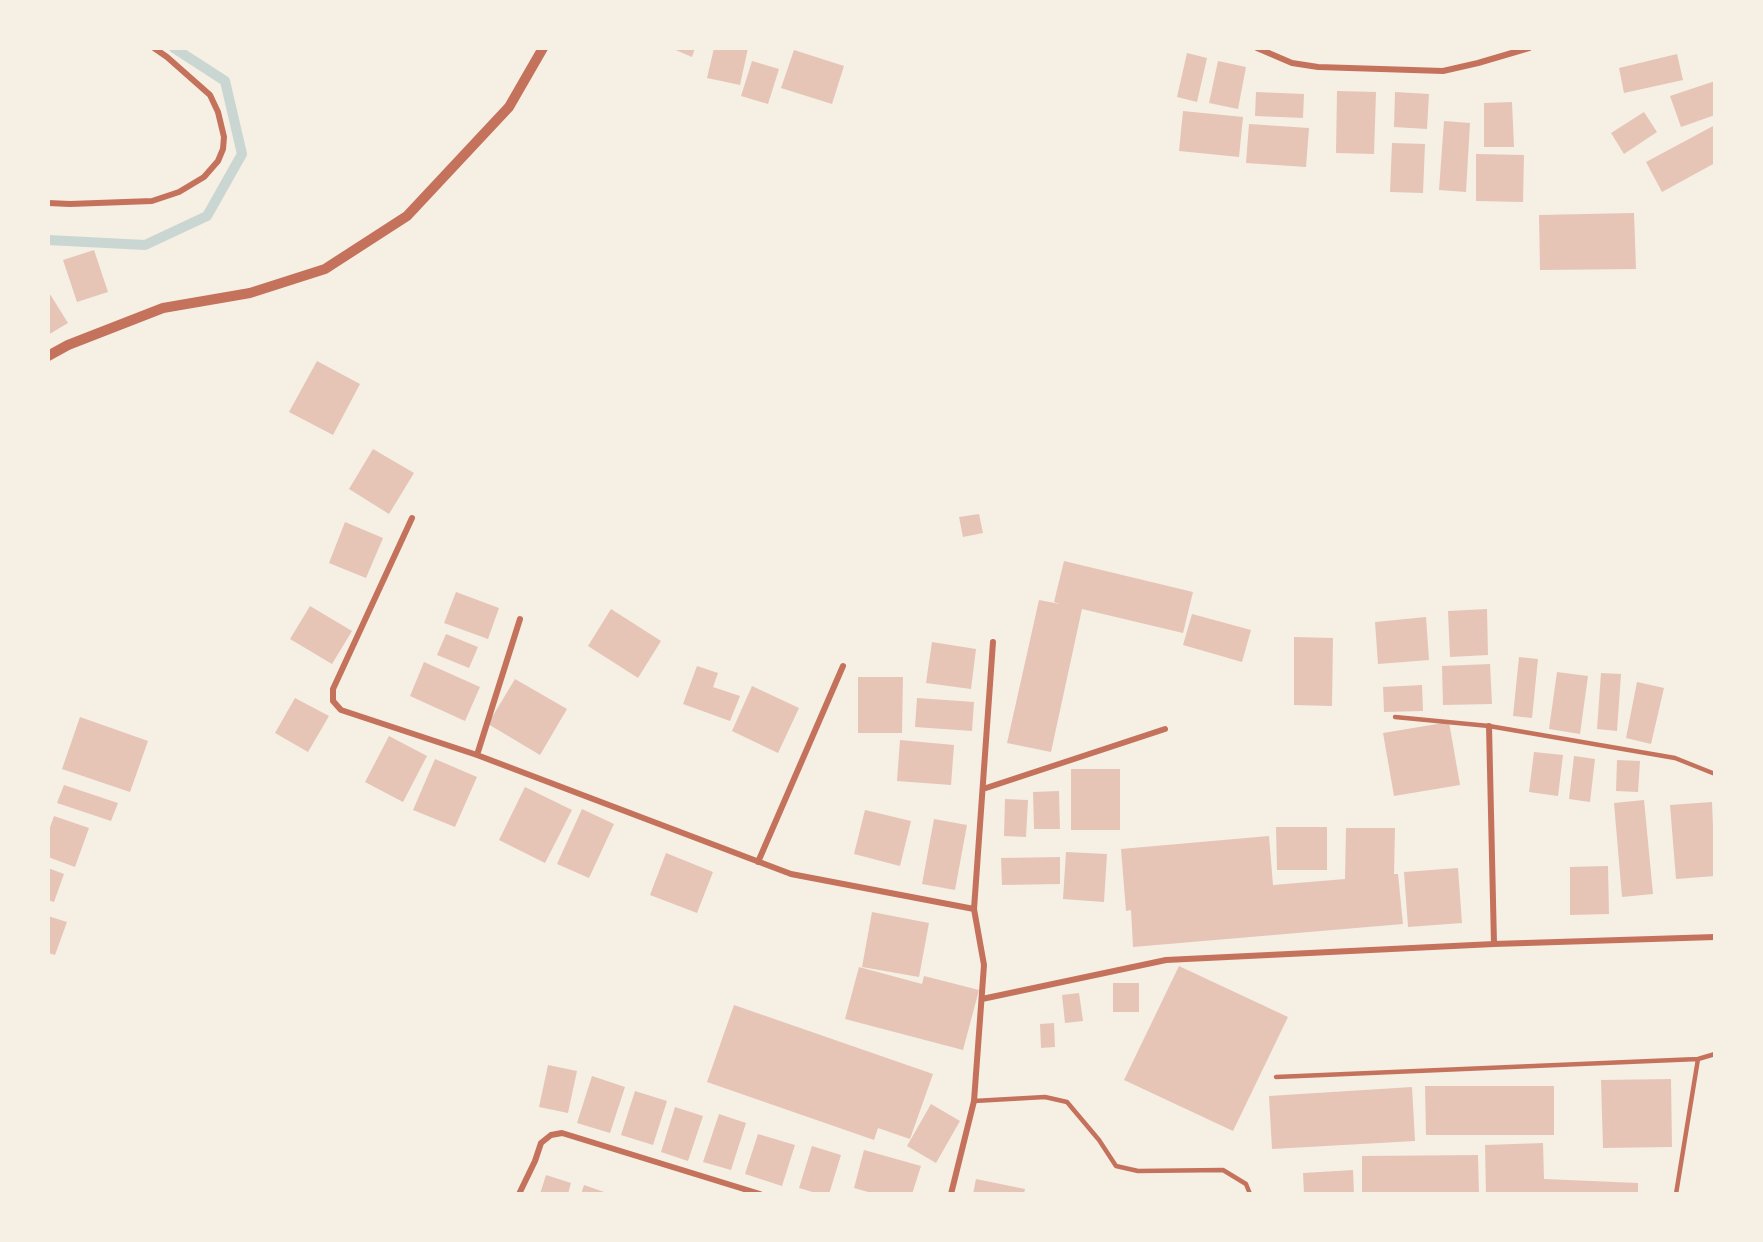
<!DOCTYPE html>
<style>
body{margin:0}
#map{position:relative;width:1763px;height:1242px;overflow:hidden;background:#f6efe4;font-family:"Source Sans 3",sans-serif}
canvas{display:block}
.frame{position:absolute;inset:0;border:50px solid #f6efe4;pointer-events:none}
</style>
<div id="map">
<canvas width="1763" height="1242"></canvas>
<div class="frame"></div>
</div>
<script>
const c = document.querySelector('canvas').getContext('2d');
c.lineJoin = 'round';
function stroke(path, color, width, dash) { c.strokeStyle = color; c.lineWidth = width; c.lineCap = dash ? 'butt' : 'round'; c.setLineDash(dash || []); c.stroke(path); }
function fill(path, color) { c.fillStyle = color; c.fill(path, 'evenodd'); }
stroke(new Path2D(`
 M48,240L145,245L207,216L242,154L225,81L174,48`), '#c9d6d2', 10);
fill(new Path2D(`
 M671,48H695L692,57Z
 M714,48H748L740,85L707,78Z
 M794,50L844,66L832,104L781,88Z
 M1187,53L1207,58L1197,102L1177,97Z
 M1677,54L1683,80L1624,93L1619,68Z
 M752,61L779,69L768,104L741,96Z
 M1218,61L1246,67L1238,109L1209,103Z
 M1715,81V115L1681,127L1670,96Z
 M1337,91L1376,92L1374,154L1336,153Z
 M1256,92L1304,94L1303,118L1255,116Z
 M1395,92L1429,94L1427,129L1394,127Z
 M1512,102L1514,147H1484V103Z
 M1183,111L1243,117L1239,157L1179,151Z
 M1644,112L1657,132L1624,154L1611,133Z
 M1444,121L1470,123L1466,192L1439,190Z
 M1249,124L1309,128L1306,167L1246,163Z
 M1715,125V163L1662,192L1646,162Z
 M1392,143L1425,144L1423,193L1390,192Z
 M1476,154L1524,155L1523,202L1476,201Z
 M1634,213L1636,269L1540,270L1539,215Z
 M94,250L108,292L77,302L63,260Z
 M48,291L68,323L48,335Z
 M317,361L360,384L333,435L289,412Z
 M373,449L414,473L389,514L349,489Z
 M979,514L983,533L963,537L959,517Z
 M345,522L383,538L366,578L329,563Z
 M1064,561L1193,592L1183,633L1082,609L1051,752L1007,743L1039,600L1060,604L1054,602Z
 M456,592L499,608L488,639L444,623Z
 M310,606L352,631L332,664L290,639Z
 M611,609L661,641L638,678L588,646Z
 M1487,609L1488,655L1450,657L1448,611Z
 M1192,614L1251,630L1242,662L1183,645Z
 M1426,617L1429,660L1378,664L1375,622Z
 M446,634L478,647L469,668L437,655Z
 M1294,637L1333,638L1332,706L1294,705Z
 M932,642L976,649L971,689L926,683Z
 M1519,657L1538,659L1532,718L1513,716Z
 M424,662L480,687L465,721L410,696Z
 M1490,664L1492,704L1443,705L1442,666Z
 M697,666L718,673L713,687L740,696L730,721L683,704Z
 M1557,672L1588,676L1580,734L1549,729Z
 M1601,673L1621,674L1617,731L1597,729Z
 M858,677H903L902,733H858Z
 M515,679L567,709L540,755L488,724Z
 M1637,682L1664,688L1651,744L1626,738Z
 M1422,685L1423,711L1384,712L1383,687Z
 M752,686L799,708L778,753L732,731Z
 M295,698L329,716L308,752L275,733Z
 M917,698L974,702L972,731L915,727Z
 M80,717L148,741L130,792L62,769Z
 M1449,722L1460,785L1394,796L1383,733Z
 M389,736L427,756L403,802L365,782Z
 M900,740L954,745L951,785L897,781Z
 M1534,752L1563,755L1558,796L1529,792Z
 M1574,756L1595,759L1590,802L1569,799Z
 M435,759L477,777L455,827L413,810Z
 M1617,760L1640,761L1638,792L1616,791Z
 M1071,769H1120V830H1071Z
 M64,785L118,803L111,821L57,803Z
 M525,787L572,810L545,863L499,840Z
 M1059,791L1060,829H1034L1033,792Z
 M1005,799L1028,800L1026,837L1004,836Z
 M1644,800L1653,894L1622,897L1614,803Z
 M1712,802L1715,876L1676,879L1670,805Z
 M582,809L614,824L589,878L557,864Z
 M865,810L911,821L900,866L854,854Z
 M54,816L89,828L75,867L48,857V833Z
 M934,819L967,825L955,890L922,884Z
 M1276,827H1327V870H1277Z
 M1346,828H1395L1394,874H1398L1403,924L1133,947L1131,910L1126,911L1121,849L1269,836L1273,885L1345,879Z
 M1066,852L1107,854L1104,902L1063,899Z
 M666,853L713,872L697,913L650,895Z
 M1060,857V884L1002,885L1001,858Z
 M1608,866L1609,914L1570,915V867Z
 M48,868L64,874L54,902L48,900Z
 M1458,868L1462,923L1408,927L1404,872Z
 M872,912L929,923L919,977L862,967Z
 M48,916L67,922L55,955L48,953Z
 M1179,966L1288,1017L1233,1131L1124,1080Z
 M859,967L922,984L924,976L979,990L963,1050L845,1019Z
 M1113,983H1139V1012H1113Z
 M1079,993L1083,1021L1065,1023L1062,995Z
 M734,1005L933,1074L910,1139L878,1128L874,1140L707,1082Z
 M1054,1023L1055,1047L1041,1048L1040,1024Z
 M548,1065L577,1071L568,1113L539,1107Z
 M592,1076L625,1087L610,1133L577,1123Z
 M1671,1079L1672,1147L1603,1148L1601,1080Z
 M1425,1086H1554V1135H1426Z
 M1412,1087L1415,1141L1272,1149L1269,1096Z
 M635,1091L667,1101L653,1145L621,1135Z
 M931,1104L960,1121L936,1163L907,1146Z
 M675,1107L703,1116L688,1161L661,1152Z
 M719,1114L746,1123L731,1170L703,1162Z
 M758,1134L795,1145L782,1186L745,1174Z
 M1543,1143L1544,1179L1638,1183V1194H1486L1485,1145Z
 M812,1146L841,1155L829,1194H819L799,1188Z
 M864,1150L921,1166L912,1194H875L854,1188Z
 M1478,1155L1479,1194H1362V1156Z
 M1353,1170L1354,1194H1304L1303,1173Z
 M546,1175L571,1183L568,1194H540Z
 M976,1179L1025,1189L1024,1194H973Z
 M584,1185L610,1194H581Z`), '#e6c5b7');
stroke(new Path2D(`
 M1395,717L1489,726L1675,758L1715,774
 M1276,1077L1698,1059L1715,1054
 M974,1101L1045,1097L1067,1102L1099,1140L1116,1166L1138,1171L1223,1170L1246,1184L1250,1194
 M1676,1194L1698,1059`), '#c5725c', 4.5);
stroke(new Path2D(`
 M1257,48L1292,63L1318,67L1443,71L1478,63L1529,48
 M48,203L70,204L152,201L179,192L204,177L218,161L223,149L224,137L218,112L210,95L167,57L154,48
 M412,518L333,689V701L341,710L477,755L791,874L974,909
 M1489,726L1494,944
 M477,755L520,619
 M983,789L1165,729
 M758,862L843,666
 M982,999L1166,960L1494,944L1715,937
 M519,1194L535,1161L541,1143L551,1135L562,1133L760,1194
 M951,1194L974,1101L984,965L974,909L993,642`), '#c5725c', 6);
stroke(new Path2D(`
 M48,356L68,345L163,308L250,293L325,269L407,216L509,107L543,48`), '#c5725c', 10);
</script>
